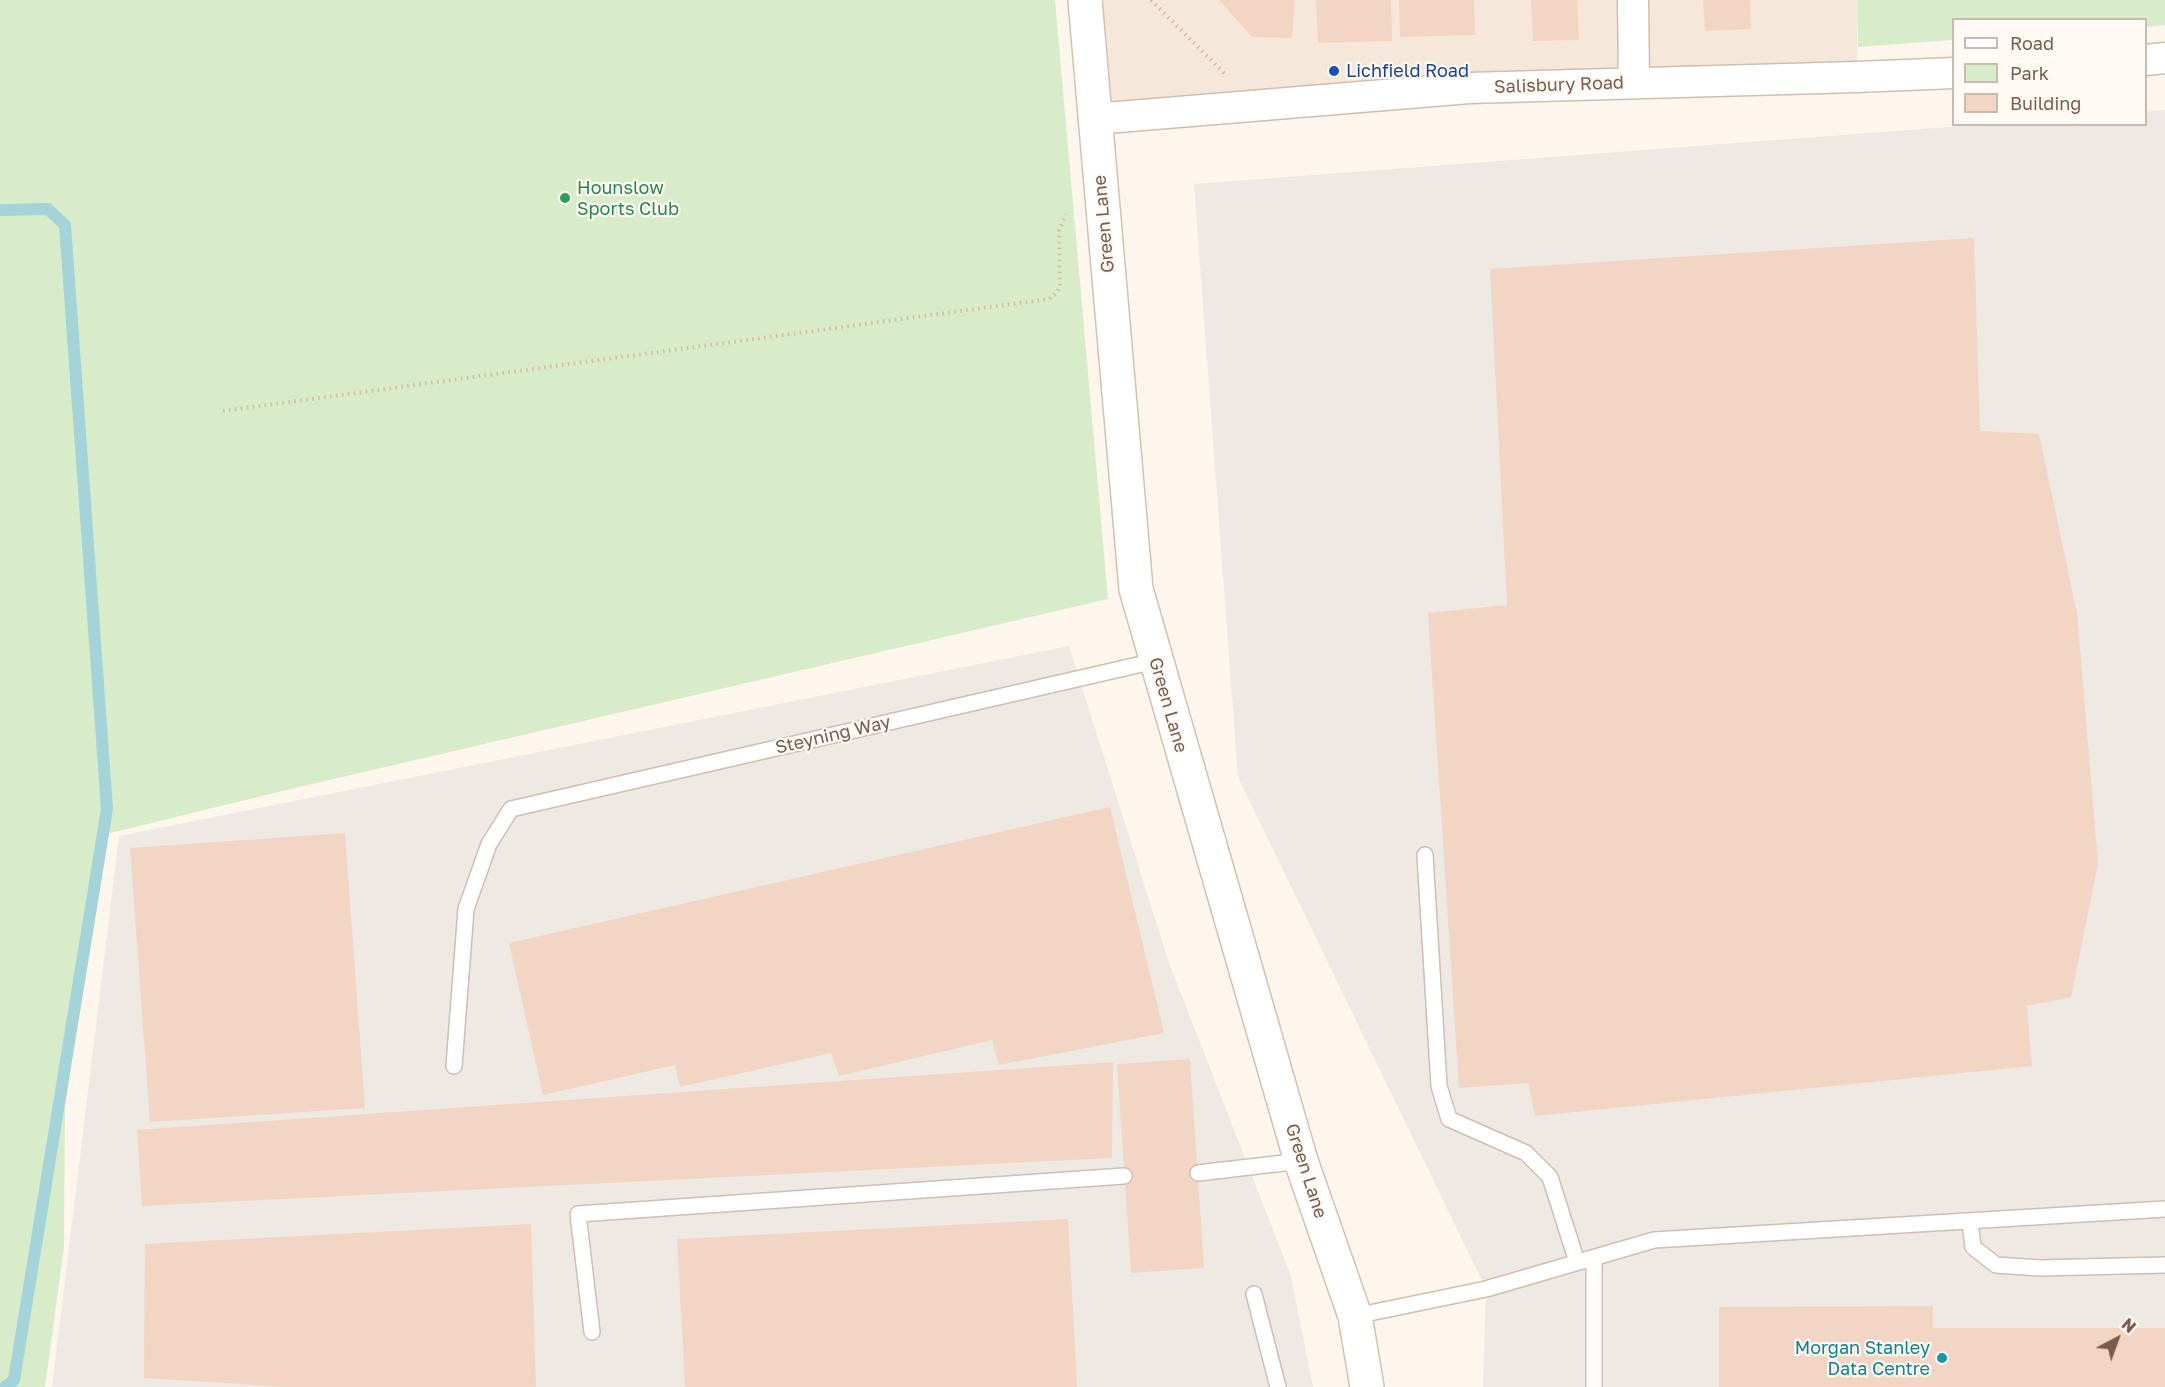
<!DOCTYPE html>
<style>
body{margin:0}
#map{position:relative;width:2165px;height:1387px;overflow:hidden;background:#fdf6ec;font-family:"Golos Text",sans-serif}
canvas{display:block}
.legend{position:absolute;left:1952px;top:18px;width:195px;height:108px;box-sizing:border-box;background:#fffaf3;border:2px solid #cabbb1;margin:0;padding:8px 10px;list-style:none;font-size:18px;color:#7a5c4d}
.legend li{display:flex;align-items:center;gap:12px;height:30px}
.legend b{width:30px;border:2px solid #cabbb1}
.north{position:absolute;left:2087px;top:1309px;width:60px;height:60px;-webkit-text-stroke:4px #fffaf3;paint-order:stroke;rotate:41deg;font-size:16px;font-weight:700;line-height:24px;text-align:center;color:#7a5c4d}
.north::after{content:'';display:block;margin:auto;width:21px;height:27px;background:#7a5c4d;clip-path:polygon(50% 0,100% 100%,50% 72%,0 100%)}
</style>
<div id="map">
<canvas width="2165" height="1387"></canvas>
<ul class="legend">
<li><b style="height:8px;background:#fff"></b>Road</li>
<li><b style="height:16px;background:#d8ecc9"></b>Park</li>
<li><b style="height:16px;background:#f3d5c3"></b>Building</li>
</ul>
<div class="north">N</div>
</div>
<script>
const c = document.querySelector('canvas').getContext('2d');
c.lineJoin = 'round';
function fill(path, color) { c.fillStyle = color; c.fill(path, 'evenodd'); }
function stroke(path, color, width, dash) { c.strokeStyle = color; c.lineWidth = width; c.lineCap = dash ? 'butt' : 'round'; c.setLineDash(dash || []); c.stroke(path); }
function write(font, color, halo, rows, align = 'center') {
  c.font = font + ' "Golos Text",sans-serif'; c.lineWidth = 4.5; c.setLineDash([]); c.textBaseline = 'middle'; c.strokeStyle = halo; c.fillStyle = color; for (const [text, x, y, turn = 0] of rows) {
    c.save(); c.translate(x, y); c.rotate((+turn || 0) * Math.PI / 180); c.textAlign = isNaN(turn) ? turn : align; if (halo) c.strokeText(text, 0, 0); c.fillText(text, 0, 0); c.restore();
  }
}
fill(new Path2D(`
 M1085,0H1858L1857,77L1094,119Z`), '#f5e8da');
fill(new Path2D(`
 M2165,110V1387H1483L1486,1289L1238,777L1194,184L1974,125L2146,124V111Z
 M1069,646L1169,963L1291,1276L1313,1387H52L119,836Z`), '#efe9e4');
fill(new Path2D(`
 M0,0H1055L1108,599L295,788L102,835L65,1104L64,1247L45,1387H0Z
 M1858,0H2165V25L2146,27V20H1954L1953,40L1858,47Z`), '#d8ecc9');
stroke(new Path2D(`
 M0,210L48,209L65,225L107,809L14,1380L5,1387`), '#a5d3da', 12);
fill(new Path2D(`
 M1219,0H1295L1292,38L1252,37Z
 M1316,0H1391L1392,41L1318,43Z
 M1399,0H1474L1475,35L1400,37Z
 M1531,0H1577L1579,40L1533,41Z
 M1703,0H1750L1751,29L1705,31Z
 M1974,238L1980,431L2039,434L2077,613L2098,863L2071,997L2027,1006L2032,1066L1535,1116L1528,1083L1459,1088L1428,613L1507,605L1490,269Z
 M1110,807L1164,1033L999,1065L992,1040L839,1076L831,1053L680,1087L675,1065L543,1095L509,943Z
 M345,833L365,1108L150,1122L130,848Z
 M1190,1059L1204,1268L1131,1273L1117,1064Z
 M1113,1062L1112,1158L142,1206L137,1130Z
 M1068,1219L1077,1387H685L677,1239Z
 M531,1224L536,1387H289L144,1378L145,1244Z
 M1933,1306V1328H2165V1387H1719V1307Z`), '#f3d5c3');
const lane = new Path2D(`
 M1425,855L1439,1086L1449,1119L1526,1153L1550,1177L1577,1262
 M454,1066L466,909L489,844L511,809L1155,661
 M1198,1173L1301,1161
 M1970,1222L1973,1247L1996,1265L2040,1268L2165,1265
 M1594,1258V1387
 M1254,1294L1278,1387
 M1355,1316L1486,1289L1654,1240L2165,1209
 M592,1332L578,1214L1124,1176`);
const street = new Path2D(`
 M1633,0L1634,82
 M2146,60L2165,58
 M1094,119L1469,88L1857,77L1954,73`);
const secondary = new Path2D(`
 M1085,0L1136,589L1301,1161L1355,1316L1367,1387`);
stroke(lane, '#d1beb0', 18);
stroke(street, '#d1beb0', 33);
stroke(secondary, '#d6c0b0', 36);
stroke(new Path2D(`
 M1151,0L1225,74
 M223,411L1049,299L1057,293L1060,286L1059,231L1066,214`), '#d9b8a5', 4, [1.5, 4.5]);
stroke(lane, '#fff', 15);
stroke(street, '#fff', 30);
stroke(secondary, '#fff', 33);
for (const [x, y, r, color] of [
 [1334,71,6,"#1a4fb4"],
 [565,198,6,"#2e9e5b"],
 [1942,1358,6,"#0f9aa8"]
]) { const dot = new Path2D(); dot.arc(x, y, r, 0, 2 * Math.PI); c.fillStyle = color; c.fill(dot); stroke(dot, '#fffaf3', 2); }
write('18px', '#164399', '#fffaf3', [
 ["Lichfield Road",1346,71]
], 'left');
write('18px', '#7a5c4d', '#fffaf3', [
 ["Salisbury Road",1559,85,-2],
 ["Green Lane",1104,224,-95],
 ["Green Lane",1168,705,74],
 ["Steyning Way",833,735,-13],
 ["Green Lane",1306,1171,72]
]);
write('18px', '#27864d', '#fffaf3', [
 ["Hounslow",577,188],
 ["Sports Club",577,209]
], 'left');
write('18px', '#0d838f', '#fffaf3', [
 ["Morgan Stanley",1930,1348],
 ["Data Centre",1930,1369]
], 'right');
</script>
